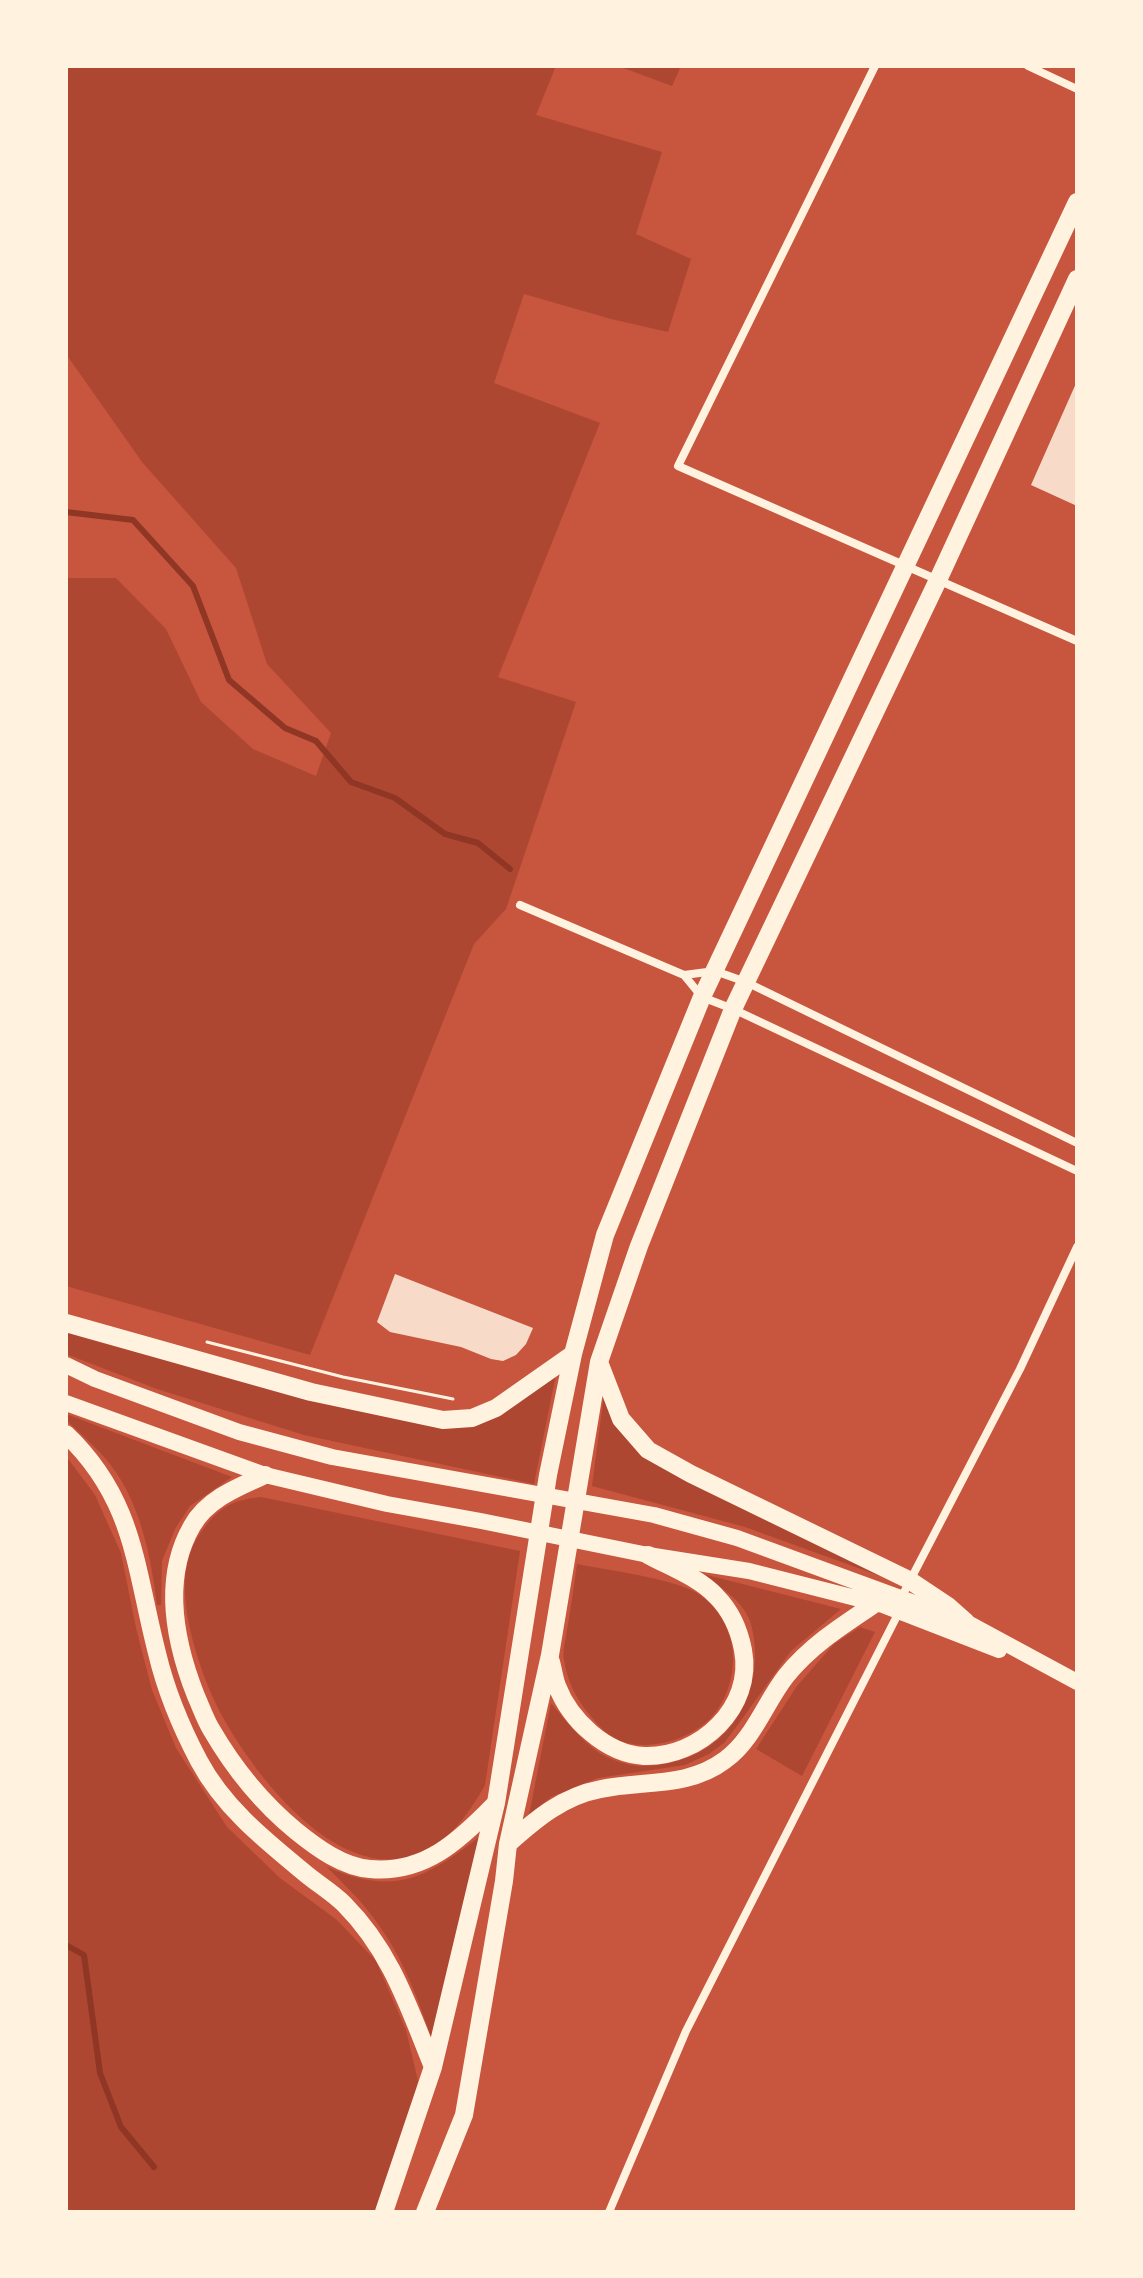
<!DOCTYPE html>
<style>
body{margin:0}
#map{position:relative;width:1143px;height:2278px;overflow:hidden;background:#c8553d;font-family:"PT Serif",serif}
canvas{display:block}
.frame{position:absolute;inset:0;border:68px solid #fff3e0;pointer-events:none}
</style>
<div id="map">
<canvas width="1143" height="2278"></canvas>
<div class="frame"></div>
</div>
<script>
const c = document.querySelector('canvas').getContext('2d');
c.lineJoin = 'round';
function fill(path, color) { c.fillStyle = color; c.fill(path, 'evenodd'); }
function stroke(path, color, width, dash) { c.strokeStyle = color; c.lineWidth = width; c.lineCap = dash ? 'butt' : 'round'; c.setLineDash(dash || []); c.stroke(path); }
fill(new Path2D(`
 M66,66H556L536,115L662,152L636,234L691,259L668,332L611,319L524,294L494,383L600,423L498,677L576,702L506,909L474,944L310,1355L66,1286V578H116L166,629L201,702L253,749L316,776L331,733L267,664L236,568L142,462L66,354Z
 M618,66H681L672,86Z
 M66,1323L311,1392L472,1418L558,1364L534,1484L304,1435L157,1389L66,1354Z
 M604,1394L615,1421L894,1581L745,1527L592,1486Z
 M66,1414L232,1477L190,1506L175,1529L162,1561L161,1605H157C151,1557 141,1504 110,1464C97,1448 81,1434 66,1420Z
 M66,1456L95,1495L121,1553L136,1628L152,1690L176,1748L227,1827L280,1878L337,1920L376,1961L406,2030L418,2081L409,2119L378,2212H66Z
 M261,1497L520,1551L485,1785C470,1812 446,1847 414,1856C336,1880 258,1779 225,1721C205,1687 183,1623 185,1583C185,1559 193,1541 208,1523C222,1505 239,1499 261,1497Z
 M577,1564C607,1570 678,1579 700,1595C739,1623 743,1676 715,1713C696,1737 657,1750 627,1743C611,1739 599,1727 589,1714C576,1699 567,1680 564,1660C562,1651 566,1639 567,1630C571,1608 574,1586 577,1564Z
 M703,1574L841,1609L791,1651L737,1726L724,1743L709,1754L685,1765L598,1778L551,1797L529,1815L551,1703C569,1724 588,1751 614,1760C635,1768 648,1767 669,1763C720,1753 754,1710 755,1658C755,1646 754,1633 750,1621C742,1600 720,1587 703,1574Z
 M860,1627L875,1632L802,1776L756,1749L797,1686L834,1644Z
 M479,1837L437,2056C421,2005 403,1954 369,1912C357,1896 341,1882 327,1867C393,1896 426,1879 479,1837Z`), '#ae4732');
stroke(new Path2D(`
 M66,512L133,520L193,586L229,680L285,728L316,741L351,782L395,798L445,834L478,843L510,869
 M66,1945L84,1955L100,2073L121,2127L154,2167`), '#8f3625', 6);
fill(new Path2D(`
 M1077,381V506L1031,485Z
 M395,1274L533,1328L526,1344L516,1355L503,1361L491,1359L461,1347L390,1332L377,1322Z`), '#f7dbc8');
stroke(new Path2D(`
 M207,1342L343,1377L453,1399`), '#fff3e0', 3);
stroke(new Path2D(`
 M875,66L678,466L1077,641
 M1028,66L1077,89
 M520,905L684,975L702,997L733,1009L1077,1171
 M684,975L715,971L746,982L1077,1143
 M901,1598L1020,1369L1077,1247
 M609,2212L686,2031L899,1612`), '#fff3e0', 8);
stroke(new Path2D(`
 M66,1365L95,1379L239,1432L332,1457L654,1515L737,1538L966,1622L1077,1682
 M66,1403L265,1475L387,1504L481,1521L648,1555L749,1571L883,1605L999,1650`), '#fff3e0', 16);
stroke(new Path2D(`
 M66,1323L311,1392L443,1420L472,1418L496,1408L573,1354
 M599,1362L621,1419L648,1450L691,1474L909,1580L948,1606L966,1622
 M66,1434C135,1500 135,1568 157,1653C166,1691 181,1727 199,1761C224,1808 266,1841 306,1874C318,1884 333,1893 344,1904C391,1951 409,2008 433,2067
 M265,1475C238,1487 207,1499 192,1526C162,1578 175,1643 196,1696C201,1707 205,1719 211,1729C233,1767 262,1803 296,1831C317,1848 343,1867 370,1869C424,1874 459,1841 494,1805
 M551,1662C553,1669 554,1678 557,1686C570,1720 606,1754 644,1756C700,1758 754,1707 743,1650C739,1629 731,1611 716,1596C698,1577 670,1567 648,1555
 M508,1844C536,1819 563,1796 601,1789C643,1780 688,1788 725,1760C753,1740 765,1703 786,1676C811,1645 843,1625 876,1603
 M384,2212L433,2067L496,1803L548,1475L573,1354L605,1235L702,997L1077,202
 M425,2212L464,2115L504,1881L508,1844L550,1655L599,1362L639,1246L733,1009L938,580L1077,279`), '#fff3e0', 18);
</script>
